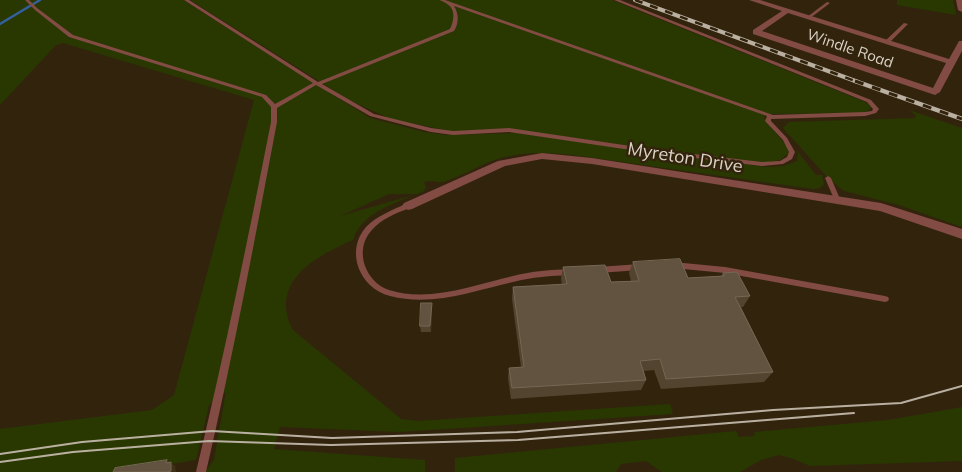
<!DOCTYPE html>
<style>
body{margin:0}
canvas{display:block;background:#32230d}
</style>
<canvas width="962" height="472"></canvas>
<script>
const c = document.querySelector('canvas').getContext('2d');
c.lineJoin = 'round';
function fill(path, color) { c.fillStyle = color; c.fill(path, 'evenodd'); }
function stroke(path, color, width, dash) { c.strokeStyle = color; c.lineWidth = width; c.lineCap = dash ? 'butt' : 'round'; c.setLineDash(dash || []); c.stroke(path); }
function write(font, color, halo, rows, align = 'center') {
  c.font = font + ' Mulish,sans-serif'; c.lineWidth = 5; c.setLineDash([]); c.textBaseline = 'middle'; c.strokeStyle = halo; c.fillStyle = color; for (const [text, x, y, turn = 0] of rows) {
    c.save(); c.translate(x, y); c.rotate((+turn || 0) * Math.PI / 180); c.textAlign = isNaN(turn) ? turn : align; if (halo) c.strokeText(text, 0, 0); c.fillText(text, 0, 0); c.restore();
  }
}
fill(new Path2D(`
 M0,0H183L370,118L424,132L445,135L518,133L767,167L784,166L797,161L798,153L795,148L816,175H822L824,184L820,188L813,189L573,155C544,152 517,151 489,162C475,168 461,176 446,181C438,184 432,179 424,182L426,187L424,191C399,202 362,211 353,240C316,256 268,282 293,330L401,419L418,421L670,404L673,414L400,432L280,427L274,449L425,460V472H205L214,460L226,392L209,405L196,460L120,472H0V429L152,410L174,395L254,100L63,43L56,45L0,105ZM389,194H417L340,216Z
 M190,0H612L865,102L872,107L865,113L766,114L764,117L766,122L787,146L789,153L780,160L766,163L716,158L511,129L450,131L391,119L349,100Z
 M897,0H953L956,15L897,5Z
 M909,110L962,128V227L899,205L844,191L828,178L783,128L789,122L915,118L916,116Z
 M962,407V461L810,466L794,459L779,455L761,460L740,472H662L646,461L621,464L616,472H455V458L736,431L739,437L755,436L754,432L888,420Z`), '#283800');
stroke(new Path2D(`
 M0,24L40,0`), '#335f9c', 2.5);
fill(new Path2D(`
 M25,0H29L37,8L73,35L266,95L275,104L313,83L184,0H189L318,82L450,29C454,21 456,9 447,4C445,2 442,1 439,0H445L773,115L865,112L872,111L873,109L867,102L614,0H620L871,100L879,109L876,113L865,116L771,119V121L787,138L795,152L792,159L783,164L762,166L651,153L509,132L453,135L431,132L370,116L316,85L277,108V122C255,239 233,356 206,472H196C224,356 248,239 271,122V107L262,97L69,37L35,10ZM454,6L767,116L765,121L783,140L789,152L787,157L780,161L762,162L651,149L509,128L453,131L431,128L374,114L322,84L454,31C459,23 459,14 454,6Z
 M827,2L830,3L809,19H807V17Z
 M904,23L908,24L889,43H885V41Z
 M828,176L831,178L840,199L839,201H837L834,199L825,178Z
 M406,204H408L411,206L410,208C396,213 381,219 371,231C354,250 365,282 389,290C429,303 474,285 513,276C532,271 551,270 570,269L573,270L574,272L573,274L570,275C551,276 532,277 513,282C473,291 432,307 390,296C359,288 345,251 366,227C377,216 392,210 406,204Z
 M673,262L725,267L885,296L888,297L889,299L888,301L885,302L725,273L673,268L670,267L669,265L670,263Z
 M640,264L643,265L644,267L643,269L640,270L598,273L595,272L594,270L595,268L598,267Z`), '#824b43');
fill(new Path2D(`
 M749,0H760L949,59L959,41H962V51L940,92L935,95L753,34V30L782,11ZM788,13L946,63L933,88L762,31Z
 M956,0H962V12L958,10Z
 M542,153L592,158L881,203L962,229V239L880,211L592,164L542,159L505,166L412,209L408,210L402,206L404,203L498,161Z`), '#824b43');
stroke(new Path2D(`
 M0,454L82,442L212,431L332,438L517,432L773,410L901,403L962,386
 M0,462L73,452L209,441L331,445L518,440L854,413`), '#bab0a1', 2);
const railFar1 = new Path2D(`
 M635,0L858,82`);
const rail = new Path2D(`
 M855,81L962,119`);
stroke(railFar1, '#bab0a1', 4);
stroke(rail, '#bab0a1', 4.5);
stroke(railFar1, '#32230d', 2.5, [8]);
stroke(rail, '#32230d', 3, [9]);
fill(new Path2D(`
 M633,262L688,278L721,276L723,273L750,296L743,307H741L773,372L764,382L661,389L654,370L644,371L646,380L641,390L511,399L508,378L509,368L521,367L512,299L513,287L562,285L561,278L563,267L611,282L631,281L629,273Z
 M432,303V309L431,332H421L420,326Z`), '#52442e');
fill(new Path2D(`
 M432,303V309L431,332L430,326Z
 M167,460L175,466L176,472H167L166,463Z`), '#3f301a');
const building = new Path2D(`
 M680,259L688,278L724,276L723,273L737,272L750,296L735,297L773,372L666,379L660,359L640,361L646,380L512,388L509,368L524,367L513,287L567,284L563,267L605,265L611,282L639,281L633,262Z
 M421,303H432L430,326H420Z
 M167,460L166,463L171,462V471L167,472H113L115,468Z`);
fill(building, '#61533f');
stroke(building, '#746754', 1);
write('15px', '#dbd2c5', '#32230d', [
 ["Windle Road",850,49,19]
]);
write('18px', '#dbd2c5', '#32230d', [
 ["Myreton Drive",685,158,9]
]);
</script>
